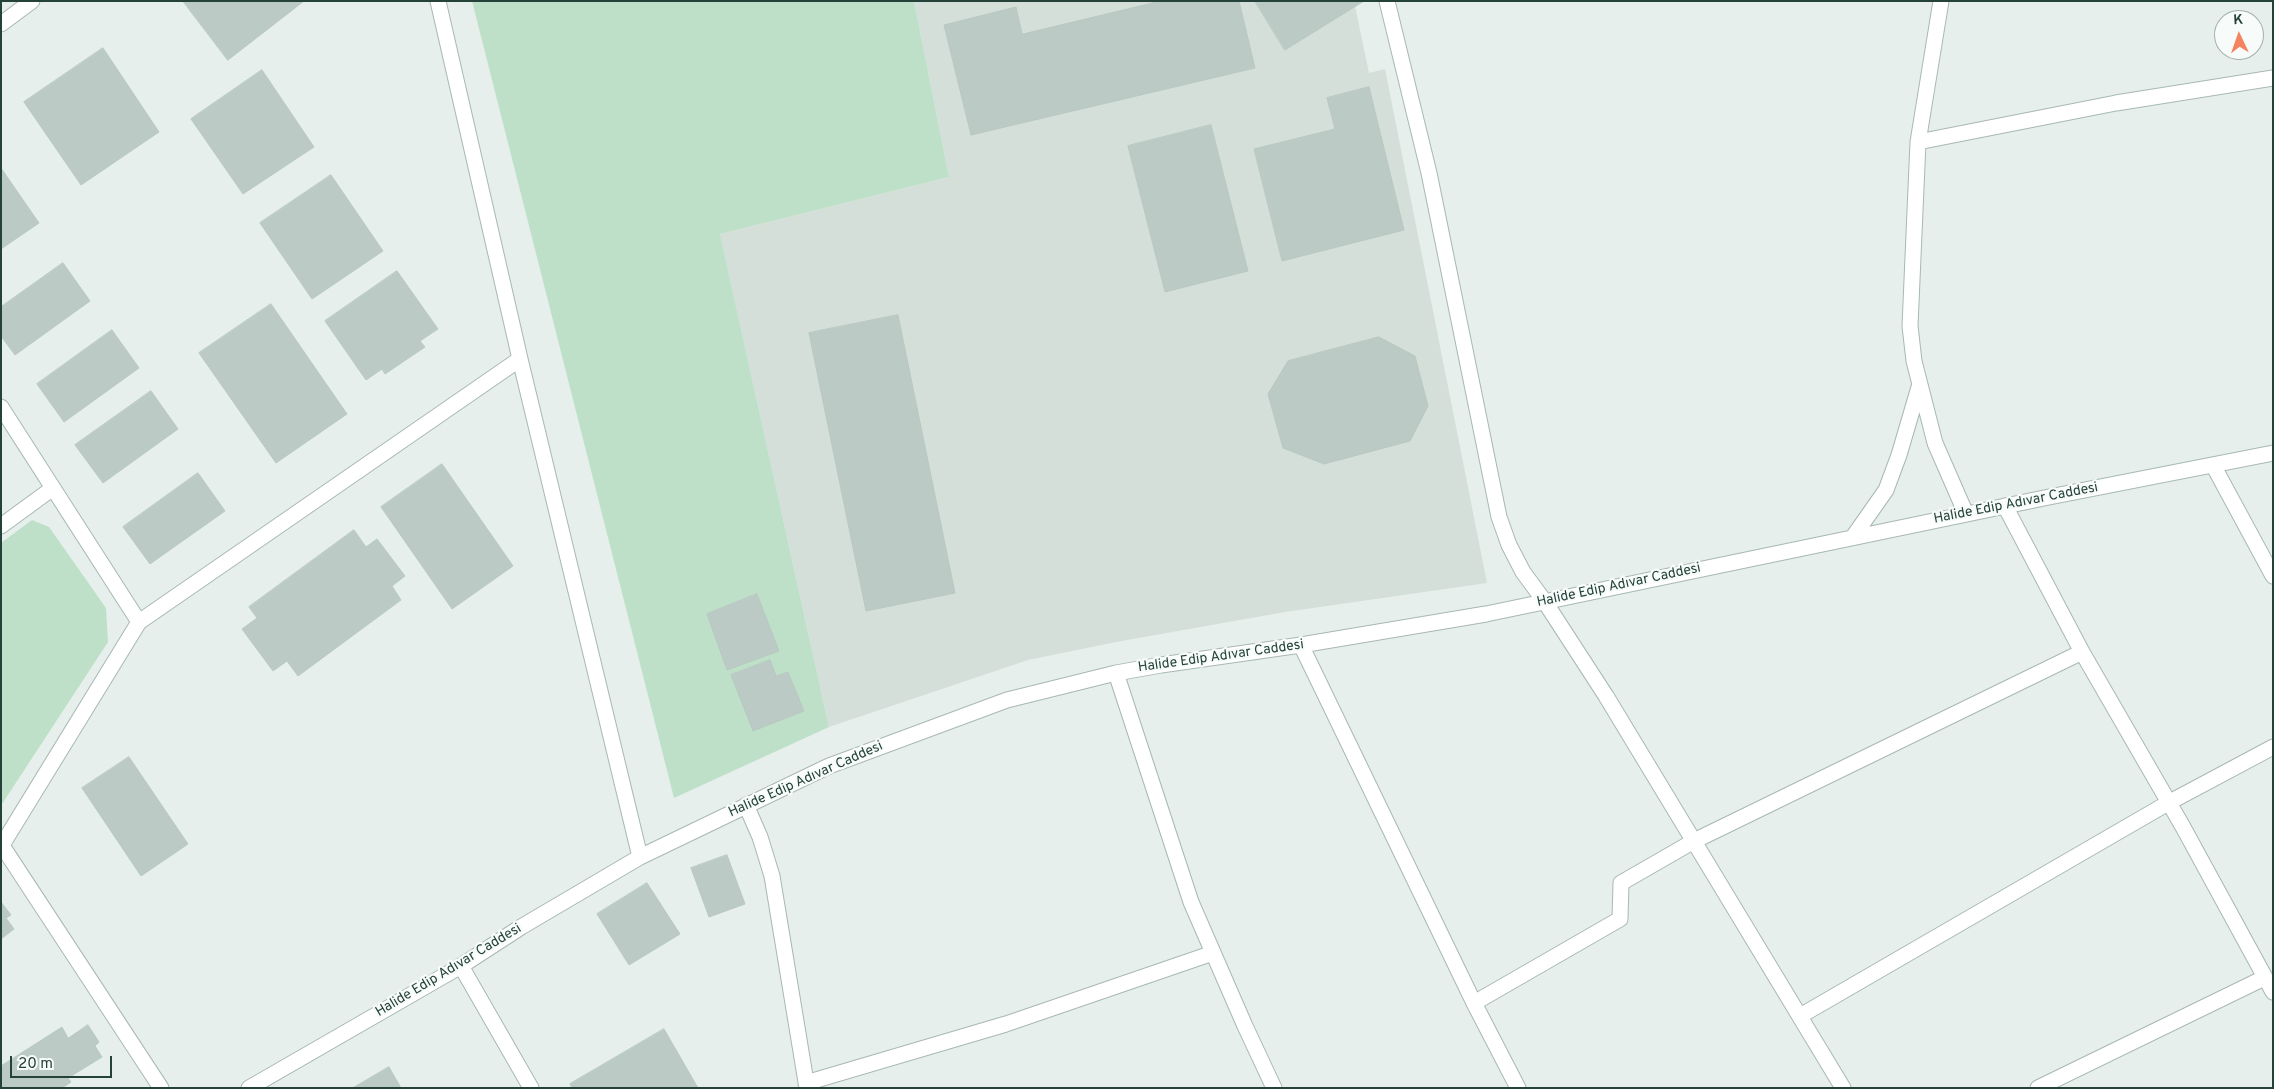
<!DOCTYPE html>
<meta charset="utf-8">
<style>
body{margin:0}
#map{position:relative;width:2274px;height:1089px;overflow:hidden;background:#e6efeb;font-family:Overpass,sans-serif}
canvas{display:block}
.frame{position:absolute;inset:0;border:2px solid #24423a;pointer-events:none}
.north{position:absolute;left:2214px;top:10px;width:50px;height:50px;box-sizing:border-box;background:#f7fbf9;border:1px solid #a3b1ad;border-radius:50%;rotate:357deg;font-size:14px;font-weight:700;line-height:20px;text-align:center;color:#24423a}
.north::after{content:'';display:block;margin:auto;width:18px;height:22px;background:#f4845f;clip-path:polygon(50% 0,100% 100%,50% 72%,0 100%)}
.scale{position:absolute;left:10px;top:1056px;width:102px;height:22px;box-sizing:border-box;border:2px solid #24423a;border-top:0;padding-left:6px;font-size:15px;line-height:18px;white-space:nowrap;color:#24423a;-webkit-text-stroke:4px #f7fbf9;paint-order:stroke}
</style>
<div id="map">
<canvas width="2274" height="1089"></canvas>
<div class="frame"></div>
<div class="north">K</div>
<div class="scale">20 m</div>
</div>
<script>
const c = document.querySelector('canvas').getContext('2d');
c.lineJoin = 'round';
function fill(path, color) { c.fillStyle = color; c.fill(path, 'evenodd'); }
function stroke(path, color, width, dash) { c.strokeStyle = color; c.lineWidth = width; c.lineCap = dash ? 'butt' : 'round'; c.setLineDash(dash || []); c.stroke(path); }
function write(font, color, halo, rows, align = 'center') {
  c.font = font + ' Overpass,sans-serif'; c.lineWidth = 4.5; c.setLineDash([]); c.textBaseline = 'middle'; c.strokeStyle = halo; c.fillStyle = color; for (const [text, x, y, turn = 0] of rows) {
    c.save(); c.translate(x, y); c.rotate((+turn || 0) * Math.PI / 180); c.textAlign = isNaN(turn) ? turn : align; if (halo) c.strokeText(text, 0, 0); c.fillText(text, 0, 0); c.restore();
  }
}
fill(new Path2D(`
 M914,1H1255L1285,50L1355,6L1369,73L1385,69L1487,583L1285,612L1116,642L1028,660L829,727L720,234L949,177Z`), '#d4dfda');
fill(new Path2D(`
 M472,1H914L949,177L720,234L829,727L674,798Z
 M32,520L49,527L106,608L108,642L2,804L1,543Z`), '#bfe0c8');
const building = new Path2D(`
 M183,1H304L228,60Z
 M1161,1H1239L1255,68L971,135L944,25L1016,7L1022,34Z
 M1255,1H1364L1285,50Z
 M103,48L159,132L81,185L24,102Z
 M262,70L314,147L243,194L191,119Z
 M1369,87L1404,230L1282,261L1254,149L1335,129L1327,98Z
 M1211,125L1248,271L1165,292L1128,146Z
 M1,168L39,223L1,249Z
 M331,175L383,251L312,299L260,223Z
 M63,263L90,301L15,355L1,336V307Z
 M397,271L438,329L420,341L425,347L385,374L382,369L366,380L325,321Z
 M271,304L347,414L276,463L199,353Z
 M898,315L955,593L866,611L809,333Z
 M112,330L139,368L64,422L37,384Z
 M1379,337L1415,356L1428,406L1410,441L1324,464L1283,448L1268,394L1288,361Z
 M151,391L178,429L103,483L75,445Z
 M442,464L513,566L452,609L381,507Z
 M198,473L225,511L150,564L123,527Z
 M354,530L366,547L377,539L405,576L392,586L401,600L298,676L287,661L273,671L242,629L257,618L249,607Z
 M757,594L779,651L727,670L707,614Z
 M770,660L776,676L788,672L804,711L753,731L731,675Z
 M129,757L188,844L141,876L82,788Z
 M727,855L745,904L709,917L691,868Z
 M647,883L680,934L629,965L597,914Z
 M1,902L11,915L6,918L14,929L1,939Z
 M88,1025L99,1042L95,1046L102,1057L68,1078L71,1082L62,1088H1V1066L62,1027L68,1038Z
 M664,1029L698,1088H572L570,1084Z
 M389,1067L401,1088H353Z`);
fill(building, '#bbcac4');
stroke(building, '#b8c9c2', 1);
const minor = new Path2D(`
 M438,1L520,359L640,857
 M1387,1L1429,173L1499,517L1509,545L1523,572L1545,602L1606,696L1843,1088
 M1941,1L1918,142L1910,326L1914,361L1935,443L1966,514
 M1918,142L2116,103L2273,78
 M1,407L139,622L2,845
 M2213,465L2273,576
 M2005,506L2082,652L2183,827L2273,992
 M1,526L53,488
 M1853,537L1886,490L1899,455L1919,387
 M139,622L520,359
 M1301,645L1474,1003L1518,1088
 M1116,673L1191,902L1245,1026L1274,1088
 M746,805L760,837L772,876L807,1088
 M1,844L161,1088
 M461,966L531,1088
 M1474,1003L1620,919L1621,883L1694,841L2082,652
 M1800,1016L2168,803L2273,747
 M806,1083L1006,1024L1213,953
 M249,1088L461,966L521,927L640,857L829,766L1007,700L1116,673L1161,665L1301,645L1486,614L2044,498L2273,453
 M2038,1088L2264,978`);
const tertiary = new Path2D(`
 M1,24L32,1`);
stroke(minor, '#a8b8b2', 17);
stroke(tertiary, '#a8b8b2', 17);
stroke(minor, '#fff', 15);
stroke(tertiary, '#fff', 15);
write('14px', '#24423a', '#f7fbf9', [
 ["Halide Edip Adıvar Caddesi",2016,504,-11],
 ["Halide Edip Adıvar Caddesi",1619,586,-12],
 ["Halide Edip Adıvar Caddesi",1221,657,-8],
 ["Halide Edip Adıvar Caddesi",806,780,-24],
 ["Halide Edip Adıvar Caddesi",449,971,-31]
]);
</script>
